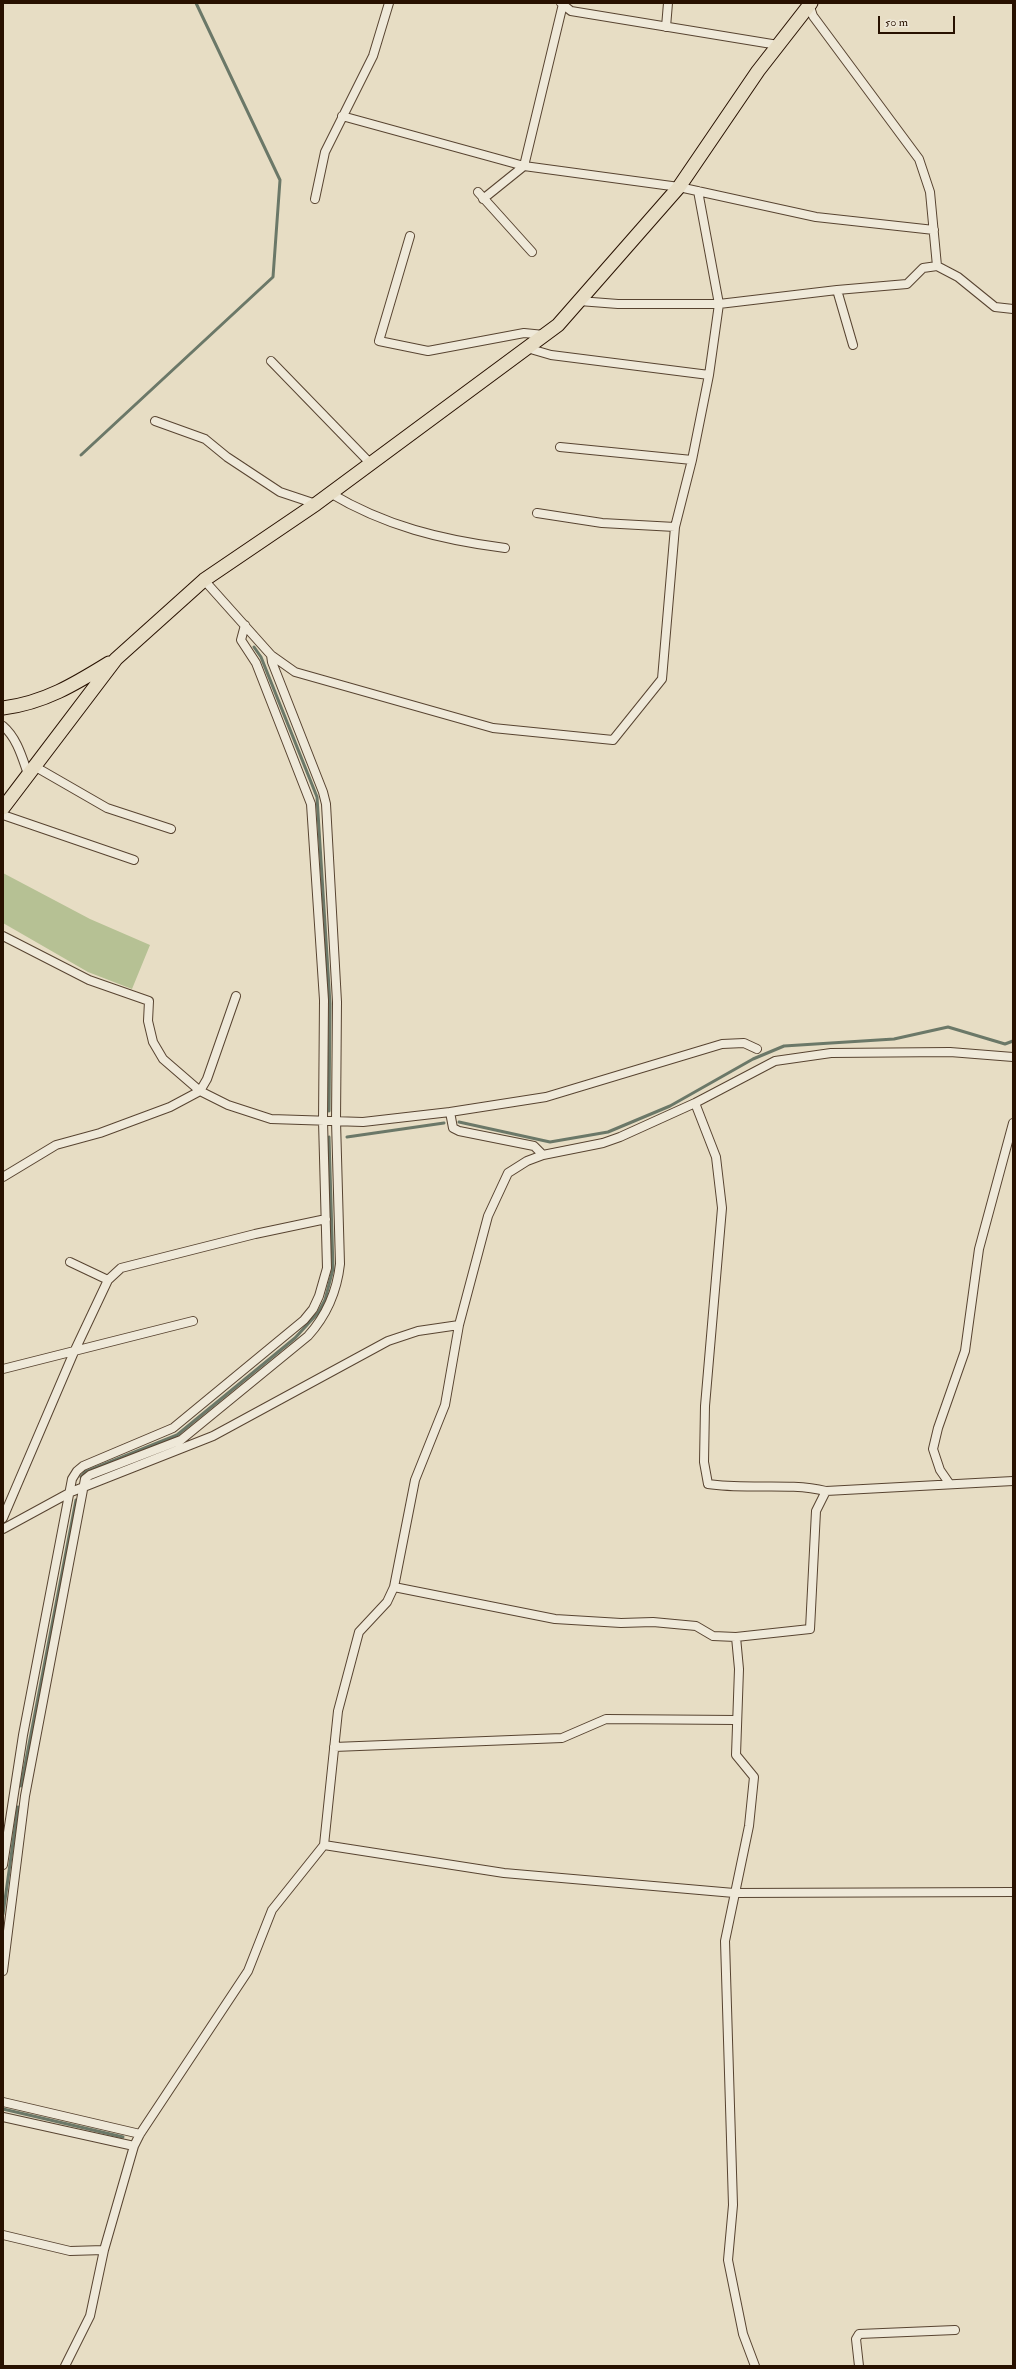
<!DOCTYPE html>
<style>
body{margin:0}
#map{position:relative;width:1016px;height:2369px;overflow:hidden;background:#e7ddc4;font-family:"IM FELL Double Pica",serif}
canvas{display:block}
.frame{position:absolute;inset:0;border:4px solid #281100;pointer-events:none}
.scale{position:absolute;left:878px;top:16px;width:77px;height:18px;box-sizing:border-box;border:2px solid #281100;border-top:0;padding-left:5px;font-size:12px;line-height:14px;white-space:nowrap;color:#281100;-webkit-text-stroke:3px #efe9d9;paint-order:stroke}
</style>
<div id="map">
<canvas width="1016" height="2369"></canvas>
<div class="frame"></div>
<div class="scale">50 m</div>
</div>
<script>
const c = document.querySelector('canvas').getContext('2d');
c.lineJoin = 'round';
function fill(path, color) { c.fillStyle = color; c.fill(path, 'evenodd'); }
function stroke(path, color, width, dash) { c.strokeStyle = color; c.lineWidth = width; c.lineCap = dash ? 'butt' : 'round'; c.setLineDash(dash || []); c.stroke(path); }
fill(new Path2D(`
 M3,873L90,919L150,945L132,989L88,972L3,923Z`), '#b6c194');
stroke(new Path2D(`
 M81,455L273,277L280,180L196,3
 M254,647L261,657L317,797L330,1004L329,1111
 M459,1122L550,1142L608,1132L670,1106L753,1059L784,1046L894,1039L948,1027L1005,1044L1013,1041
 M347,1137L444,1123
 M81,1477L85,1472L177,1435L295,1338L318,1313L325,1300L333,1269L329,1137
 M21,1786L76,1500
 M3,1914L18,1807
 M3,2109L123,2137`), '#6b7868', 3);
const street = new Path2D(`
 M561,3L571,11L778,45
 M809,4L813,16L919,159L930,192L937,266
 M666,27L668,3
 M342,116L524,166L679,187L816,217L934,230
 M478,192L532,252
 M315,199L325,152L373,56L389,3
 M483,199L524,166L563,4
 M410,236L379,341L428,351L524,333L544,335
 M837,290L853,345
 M579,301L618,304H719L837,290L907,284L923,268L937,266L958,277L995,307L1013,309
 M527,348L551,355L709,375
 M271,361L370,463
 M155,421L205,439L227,457L280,492L316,504
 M560,447L692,460
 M330,493C385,526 442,540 505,548
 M537,513L602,523L675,527
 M204,580L271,655L295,672L493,728L613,740L662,679L675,527L692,460L709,375L719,304L698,191
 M3,726C17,738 22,757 28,774
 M34,766L107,808L171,829
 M3,815L134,860
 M3,936L89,980L149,1001L148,1021L153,1042L163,1059L200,1091L228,1105L271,1119L363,1122L450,1112L546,1097L722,1044L744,1043L757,1049
 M695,1103L716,1157L722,1208L705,1406L704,1462L708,1484C747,1490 787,1482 826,1491
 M450,1112L453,1128L459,1131L534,1146L543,1155
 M3,1177L56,1145L100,1133L170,1107L200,1091L207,1079L236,996
 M70,1262L108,1280
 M3,1369L193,1321
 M949,1483L940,1470L933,1449L938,1428L965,1351L979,1249L1013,1123
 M3,1518L74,1352L108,1280L121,1268L255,1234L326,1219
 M3,1529L71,1492L213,1436L388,1341L418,1331L459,1325L488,1216L508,1173L527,1161L543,1155L603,1143L620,1137L695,1103L775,1061L831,1053L950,1052L1013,1057
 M394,1587L555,1619L621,1623L653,1622L696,1626L713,1636L736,1637
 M334,1747L562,1738L606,1719L736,1720
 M324,1845L338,1711L359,1632L387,1602L394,1587L415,1480L445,1405L459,1325
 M3,1865L23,1735L72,1479L77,1471L83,1466L173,1428L304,1320L313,1309L319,1296L327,1268L323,1121L324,1000L311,804L256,663L241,640L245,625
 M3,1971L25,1796L85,1479L90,1475L181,1440L308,1336C327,1315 337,1291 340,1264L336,1121L337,1002L326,804L323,792L272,662L271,655
 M3,2102L140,2134
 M3,2117L134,2146
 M3,2235L70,2251L104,2250
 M65,2366L90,2316L104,2250L134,2146L140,2134L248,1971L272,1910L324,1845L504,1873L734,1893L1013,1892
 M755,2366L743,2334L728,2260L733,2205L725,1941L749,1826L754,1777L736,1755L739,1669L736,1637L810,1629L816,1511L826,1491L1013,1481
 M859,2366L856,2339L859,2334L955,2330`);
const primary = new Path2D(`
 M3,708C44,703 75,684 109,663
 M3,808L116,659L204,580L316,504L558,325L679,187L758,71L811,3`);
stroke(street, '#584431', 10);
stroke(primary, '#281100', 15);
stroke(street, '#efe9d9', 8);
stroke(primary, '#e7ddc4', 13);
</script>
